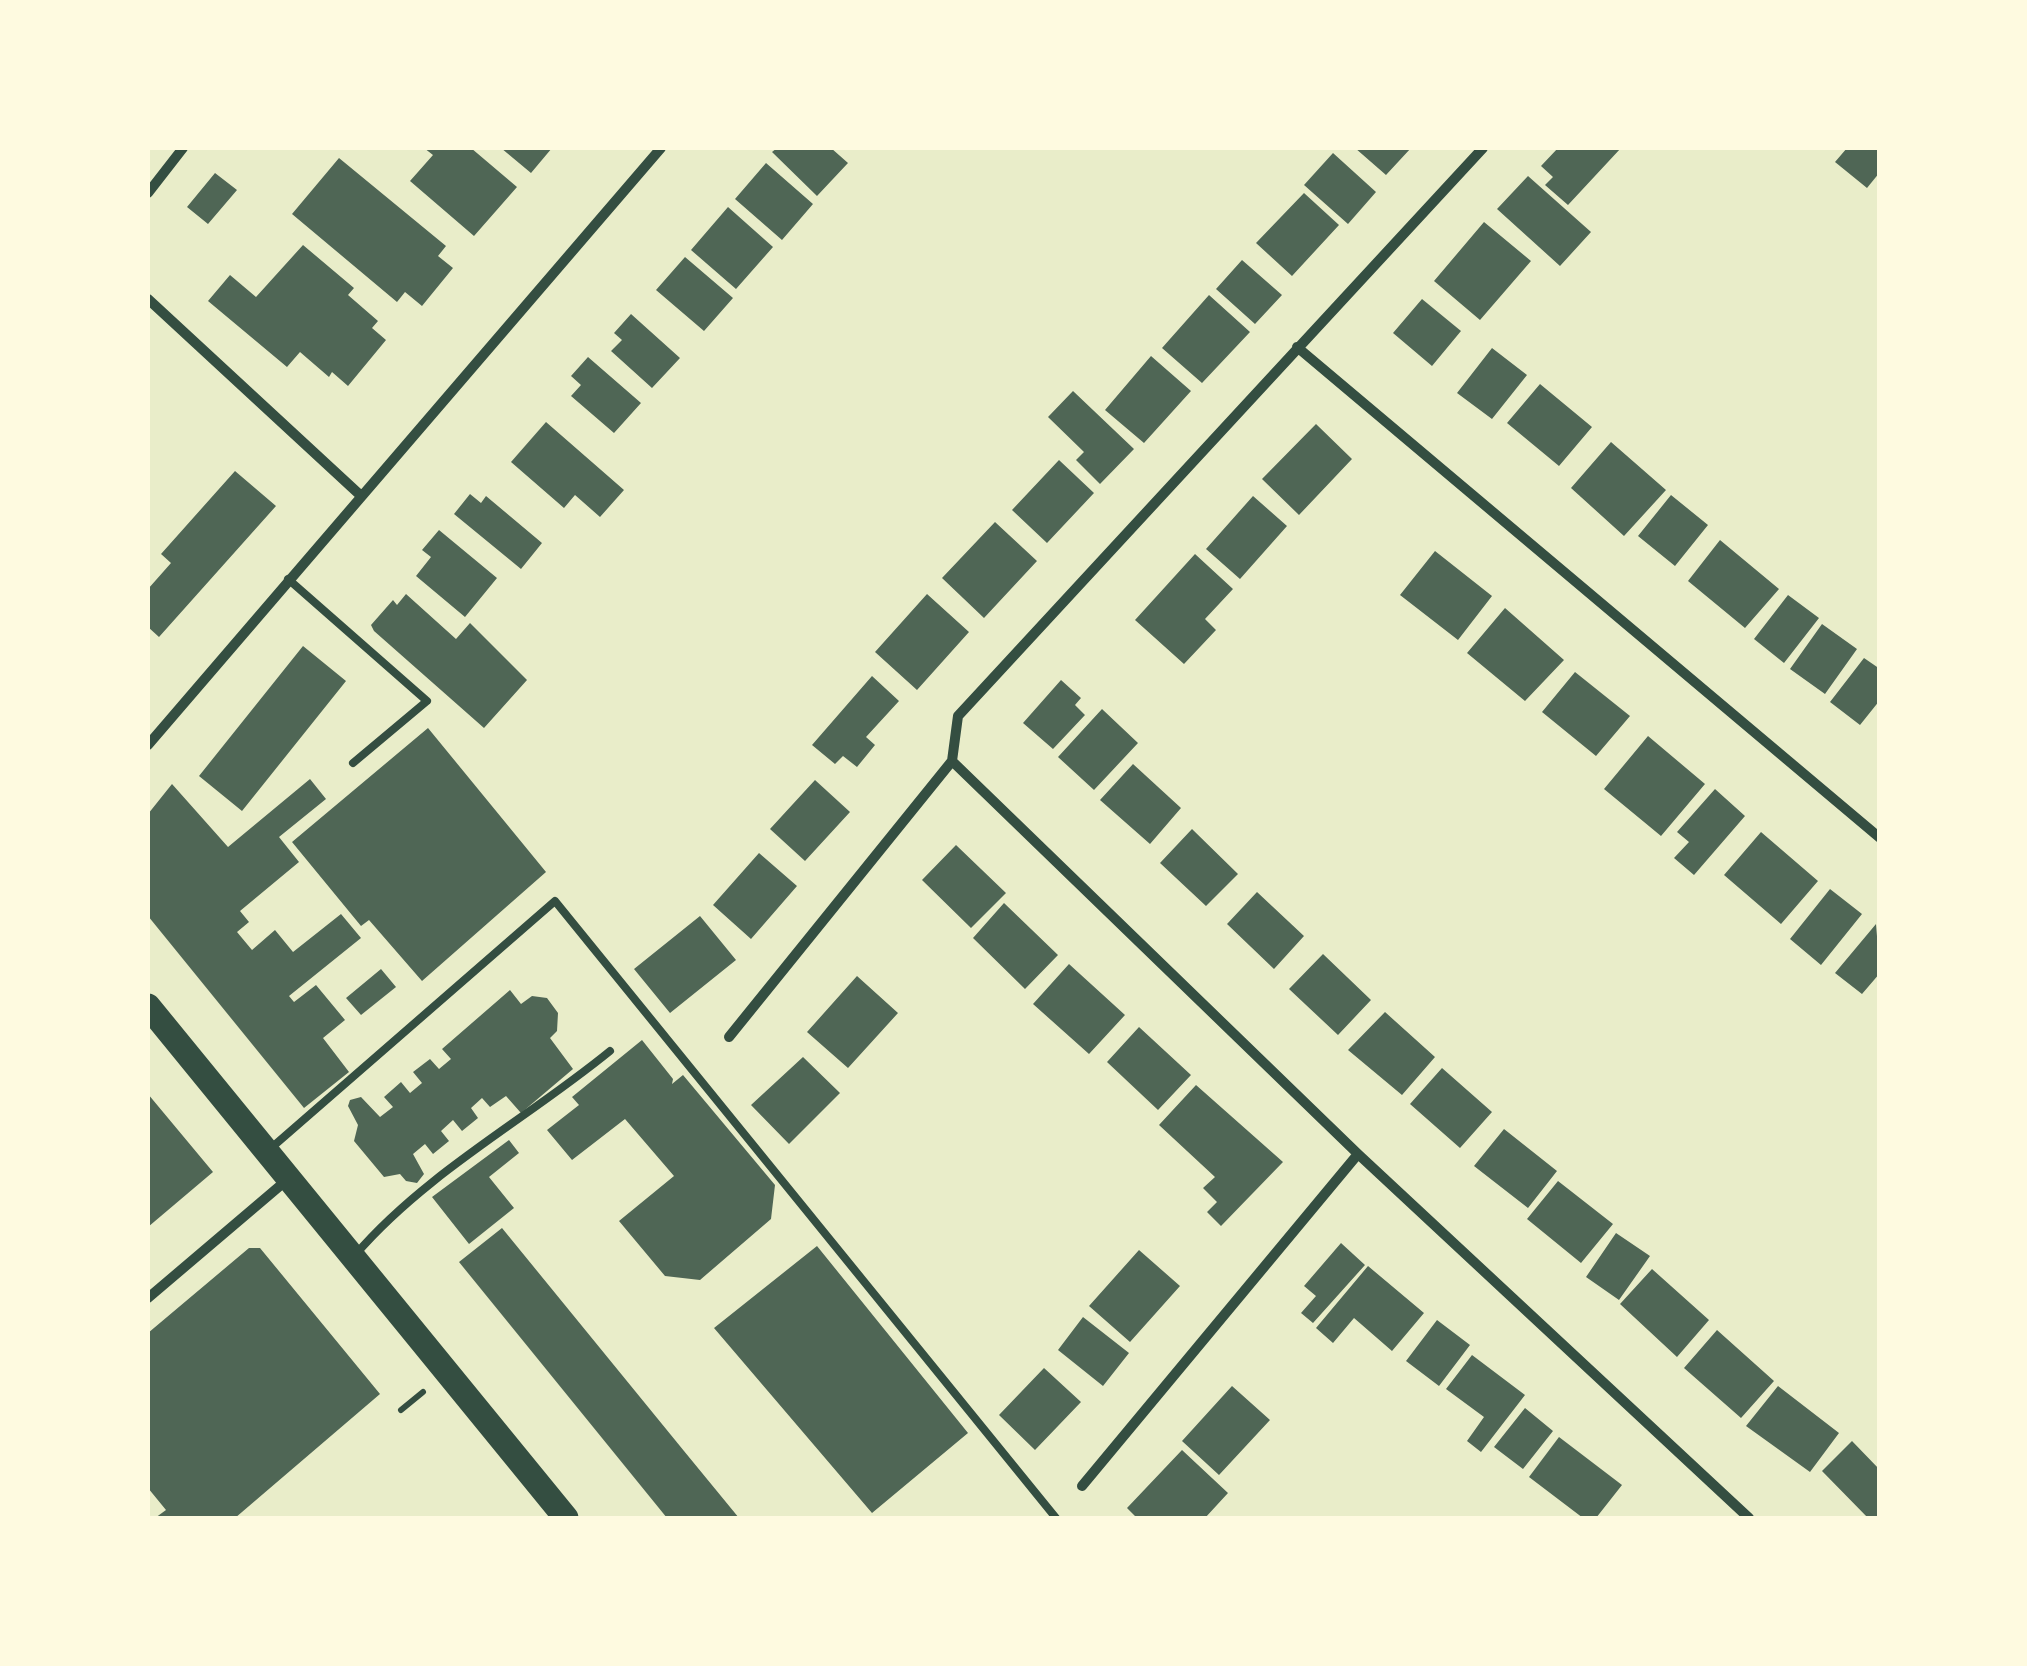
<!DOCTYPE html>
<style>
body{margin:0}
#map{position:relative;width:2027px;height:1666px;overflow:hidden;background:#e9edc9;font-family:"Work Sans",sans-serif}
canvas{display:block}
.frame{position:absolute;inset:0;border:150px solid #fefae0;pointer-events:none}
</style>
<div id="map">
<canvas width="2027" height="1666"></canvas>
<div class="frame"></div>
</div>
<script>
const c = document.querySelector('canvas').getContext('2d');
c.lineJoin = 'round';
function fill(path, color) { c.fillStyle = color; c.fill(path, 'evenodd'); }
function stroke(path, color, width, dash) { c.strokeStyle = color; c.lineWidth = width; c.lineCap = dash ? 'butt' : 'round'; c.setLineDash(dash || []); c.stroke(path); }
fill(new Path2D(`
 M424,148H471L517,187L474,236L410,181L433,155Z
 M501,148H552L531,173Z
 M777,148H831L848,163L817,196L772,152Z
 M1355,148H1411L1386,175Z
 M1558,148H1621L1568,205L1545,185L1553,177L1541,166Z
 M1847,148H1880V172L1867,188L1835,162Z
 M1333,153L1376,192L1348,224L1304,185Z
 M339,158L446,246L438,256L453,268L422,306L405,292L397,302L292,214Z
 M766,163L813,204L782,240L735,199Z
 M215,173L237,190L208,224L187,207Z
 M1528,176L1591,232L1560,266L1497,209Z
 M1304,193L1339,225L1292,276L1256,243Z
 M728,207L773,247L736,289L691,250Z
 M1484,222L1531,261L1480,320L1434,281Z
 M303,245L354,288L348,295L378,321L372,328L386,340L348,386L332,372L329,377L300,352L287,367L208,301L230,275L256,297Z
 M685,257L733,298L704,331L656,290Z
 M1242,260L1282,295L1255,324L1216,289Z
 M1209,295L1250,332L1202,383L1162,348Z
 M1422,299L1461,331L1432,366L1393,333Z
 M631,314L680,358L652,388L611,351L622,340L614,333Z
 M1492,348L1527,375L1492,419L1457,393Z
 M1151,356L1191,391L1144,443L1105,410Z
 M588,357L641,403L614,433L571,396L581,385L571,376Z
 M1540,384L1592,427L1559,466L1507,423Z
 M1073,391L1134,449L1100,484L1076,460L1084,452L1048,417Z
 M546,422L624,490L600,517L575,495L564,508L511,462Z
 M1316,424L1352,459L1299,515L1262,479Z
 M1611,442L1666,490L1624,536L1571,488Z
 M1059,460L1094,493L1047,543L1012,510Z
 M235,471L276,506L159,637L148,627V589L171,563L161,554Z
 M470,494L481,503L486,496L542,543L521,569L454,514Z
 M1671,495L1708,525L1675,566L1638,536Z
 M1253,496L1287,526L1240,579L1206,549Z
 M995,522L1037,561L984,618L942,578Z
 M439,530L497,578L465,617L416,576L431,557L422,550Z
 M1720,540L1779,589L1745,628L1688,581Z
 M1435,551L1492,596L1458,640L1400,595Z
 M1195,554L1233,589L1205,619L1216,630L1184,664L1135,620Z
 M406,594L456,639L470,623L527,680L484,728L374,631L371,625L393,600L397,605Z
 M927,594L969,632L917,690L875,652Z
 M1788,595L1819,618L1784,663L1754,639Z
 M1505,608L1564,660L1525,701L1467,653Z
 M1822,624L1857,649L1825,694L1790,669Z
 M303,646L346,681L242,811L199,776Z
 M1864,658L1880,669V700L1860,725L1830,702Z
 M1575,672L1630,716L1596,756L1542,712Z
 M872,676L899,701L866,737L875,745L857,767L843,756L835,764L812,745Z
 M1061,680L1081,698L1075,705L1085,715L1053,749L1023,723Z
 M1102,709L1138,743L1094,790L1058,757Z
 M428,728L546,872L422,981L369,920L361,926L292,842Z
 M1648,736L1705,784L1661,836L1604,789Z
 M1133,764L1181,808L1150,844L1100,800Z
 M310,779L326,799L279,837L299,862L240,911L249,922L237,932L252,950L275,930L293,952L341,914L361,938L289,996L294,1002L316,985L345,1020L323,1038L349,1072L304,1108L148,916V814L172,784L228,847Z
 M815,780L850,812L805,861L770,829Z
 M1715,789L1745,816L1694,875L1674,858L1689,842L1677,832Z
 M1192,829L1238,874L1206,906L1160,863Z
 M1761,832L1818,881L1781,924L1724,875Z
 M956,845L1006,893L971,928L922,880Z
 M759,853L797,886L751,939L713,905Z
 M1830,889L1862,914L1821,965L1790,939Z
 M1257,892L1304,936L1274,969L1227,924Z
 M1004,903L1058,955L1025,989L973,938Z
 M700,916L736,960L670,1013L634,969Z
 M1876,924L1880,973L1862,994L1835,973Z
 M1323,954L1371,1000L1338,1035L1289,989Z
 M1069,964L1125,1015L1089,1054L1033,1004Z
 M381,969L396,987L361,1015L346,998Z
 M857,976L898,1013L848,1068L807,1032Z
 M510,990L521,1004L532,996L547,998L558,1013L557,1031L550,1038L573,1069L521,1113L506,1096L490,1107L482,1098L471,1108L478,1118L462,1131L453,1120L441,1131L449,1141L433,1154L425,1144L413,1154L424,1174L417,1183L406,1181L400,1174L384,1177L354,1141L358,1125L348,1106L350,1100L361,1097L380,1117L393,1107L384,1097L401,1082L410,1093L422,1083L413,1072L430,1059L439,1069L451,1059L442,1049Z
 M1385,1012L1435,1057L1402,1095L1348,1050Z
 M1139,1027L1191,1075L1158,1110L1107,1062Z
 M642,1040L673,1079L672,1084L683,1075L775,1185L771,1219L700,1280L665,1276L619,1221L674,1176L625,1119L572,1160L547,1130L579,1105L572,1097Z
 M803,1057L840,1093L789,1144L751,1105Z
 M1442,1068L1492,1112L1460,1148L1410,1104Z
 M1196,1085L1283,1162L1221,1226L1207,1212L1217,1202L1203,1188L1215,1177L1159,1125Z
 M148,1094L213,1172L148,1227Z
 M1504,1129L1557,1171L1528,1208L1474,1166Z
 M509,1140L519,1153L489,1177L514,1208L469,1244L432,1197Z
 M1558,1181L1613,1224L1581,1263L1527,1219Z
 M502,1228L684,1451L739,1518H667L459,1262Z
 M1616,1233L1650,1256L1619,1300L1586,1277Z
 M1341,1243L1365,1265L1313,1323L1301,1313L1316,1296L1304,1286Z
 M817,1246L968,1433L872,1513L714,1328Z
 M249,1248H260L380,1394L235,1518H155L166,1510L148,1488V1333Z
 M1139,1250L1180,1286L1130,1342L1089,1306Z
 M1368,1266L1424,1313L1392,1351L1354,1318L1333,1343L1316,1328Z
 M1652,1269L1709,1320L1677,1357L1620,1304Z
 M1083,1317L1129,1353L1103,1386L1058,1350Z
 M1437,1320L1470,1345L1439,1386L1406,1361Z
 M1717,1330L1774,1381L1741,1418L1684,1368Z
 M1472,1355L1525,1395L1481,1452L1467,1441L1484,1417L1446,1389Z
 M1044,1368L1081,1402L1035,1450L999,1415Z
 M1232,1386L1270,1420L1219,1475L1182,1441Z
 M1778,1386L1839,1433L1810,1472L1746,1426Z
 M1525,1408L1553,1431L1523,1469L1494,1447Z
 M1559,1437L1622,1485L1596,1518H1583L1529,1477Z
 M1852,1441L1880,1470V1518H1868L1822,1471Z
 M1182,1450L1228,1493L1205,1518H1137L1127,1508Z`), '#4f6655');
stroke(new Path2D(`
 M401,1410L423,1392`), '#344e41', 6);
stroke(new Path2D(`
 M288,579L427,701L353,763
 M270,1149L555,901L1056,1518
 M356,1254C427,1172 527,1119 610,1051`), '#344e41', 8);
stroke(new Path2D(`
 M1483,148L958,716L952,761L1358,1154L1749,1518
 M148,193L183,148
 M148,299L359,494
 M1297,347L1880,838
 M148,745L661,148
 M729,1037L952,761
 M148,1298L288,1179
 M1082,1486L1358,1154`), '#344e41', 10);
stroke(new Path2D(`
 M148,1006L566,1518`), '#344e41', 25);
</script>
